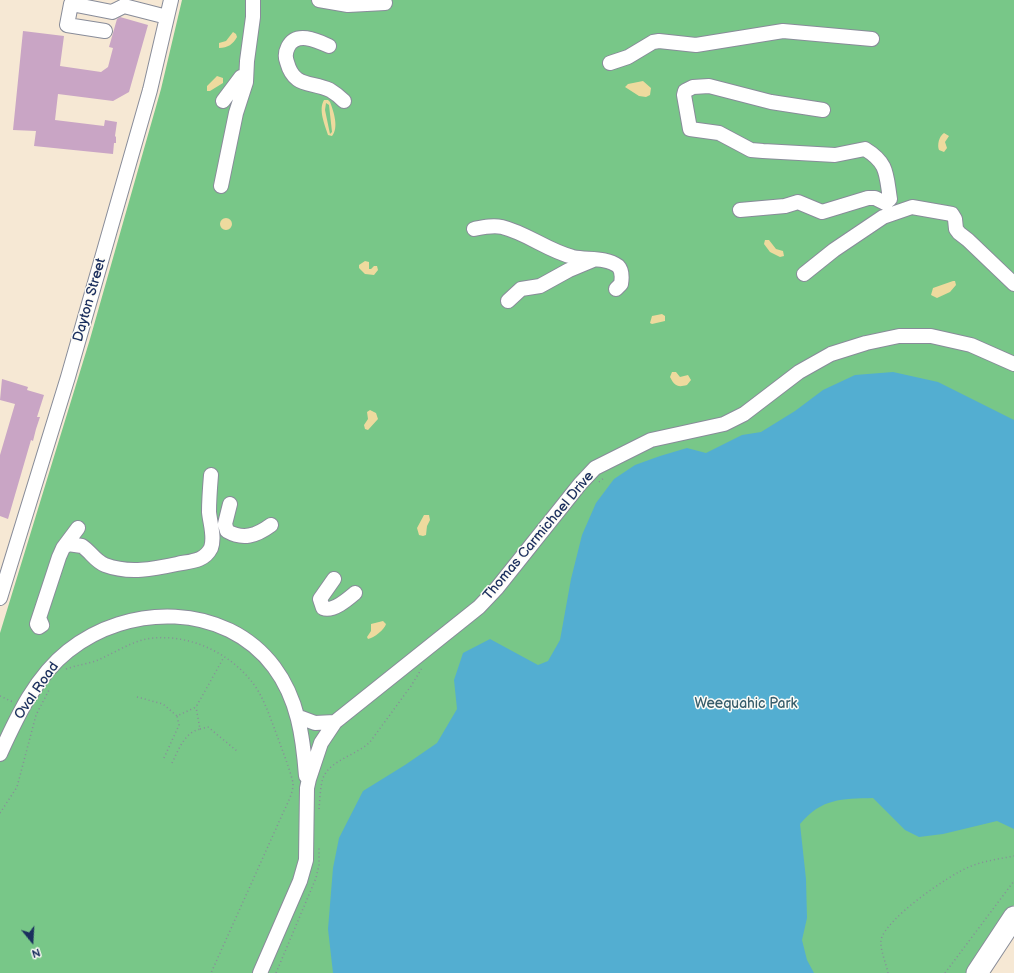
<!DOCTYPE html>
<style>
body{margin:0}
#map{position:relative;width:1014px;height:973px;overflow:hidden;background:#f6e8d4;font-family:"Balsamiq Sans",sans-serif}
canvas{display:block}
.north{position:absolute;left:12px;top:921px;width:40px;height:40px;-webkit-text-stroke:3px #fdfcf7;paint-order:stroke;rotate:162deg;font-size:11px;font-weight:700;line-height:16px;text-align:center;color:#1b2f5e}
.north::after{content:'';display:block;margin:auto;width:14px;height:18px;background:#1b2f5e;clip-path:polygon(50% 0,100% 100%,50% 72%,0 100%)}
</style>
<div id="map">
<canvas width="1014" height="973"></canvas>
<div class="north">N</div>
</div>
<script>
const c = document.querySelector('canvas').getContext('2d');
c.lineJoin = 'round';
function fill(path, color) { c.fillStyle = color; c.fill(path, 'evenodd'); }
function stroke(path, color, width, dash) { c.strokeStyle = color; c.lineWidth = width; c.lineCap = dash ? 'butt' : 'round'; c.setLineDash(dash || []); c.stroke(path); }
function write(font, color, halo, rows, align = 'center') {
  c.font = font + ' "Balsamiq Sans",sans-serif'; c.lineWidth = 3; c.setLineDash([]); c.textBaseline = 'middle'; c.strokeStyle = halo; c.fillStyle = color; for (const [text, x, y, turn = 0] of rows) {
    c.save(); c.translate(x, y); c.rotate((+turn || 0) * Math.PI / 180); c.textAlign = isNaN(turn) ? turn : align; if (halo) c.strokeText(text, 0, 0); c.fillText(text, 0, 0); c.restore();
  }
}
fill(new Path2D(`
 M182,0H1014V905L968,973H0V633L90,339L161,89Z`), '#78c788');
fill(new Path2D(`
 M233,32L236,34L237,37C233,44 228,48 219,48V43L226,41Z
 M217,76L223,78V83L210,91H207V86Z
 M643,81L651,88L650,95L646,97L639,96L625,87L628,84Z
 M324,100H328L330,102C334,112 339,128 332,136L328,135C325,125 318,110 324,100ZM326,103L329,105L332,132L330,134L325,110Z
 M944,133L949,136L945,142L947,148L944,152L939,150C937,145 939,136 944,133Z
 M220 224a6 6 0 1 1 12 0a6 6 0 1 1-12 0Z
 M765,240H769L776,249L783,251L784,256L780,257L770,252L764,244Z
 M365,261L369,262V269H371L374,266H377L378,270L374,275L365,274L359,268V265Z
 M953,281H955L956,285L950,292L937,298L931,295L933,288Z
 M662,314L665,316V321L652,324L650,323L652,316Z
 M672,372H676L680,377L688,375L691,380L687,385C677,388 674,385 670,377Z
 M370,410L376,413L378,419L368,430L365,429L364,425L368,419L367,412Z
 M424,515H429L430,520L427,526L426,535L423,536L419,535L417,528Z
 M383,621L386,624C385,629 374,638 368,639L367,637L371,631V624Z`), '#eeda9e');
fill(new Path2D(`
 M893,372L938,382L1014,420V829L997,821L943,834L919,837L905,830L873,798C841,799 822,798 800,824L806,879L807,918L802,940L807,960L814,973H333L328,929L333,868L339,838L363,791L405,765L437,743L457,709L454,680L463,653L490,639L538,665L548,661L560,640L571,579L582,535L596,503L614,479L635,465L660,456L687,448L706,453L742,435L761,432L795,411L823,390L855,375Z`), '#53aed1');
fill(new Path2D(`
 M120,17L148,25L129,92L113,101L58,94L55,120L104,126L105,120L117,122L115,136L116,137V143H114L113,154L34,146L36,131L13,130L23,31L64,36L60,66L101,72L108,67L113,48L109,47L117,19Z
 M2,379L28,387L27,390L44,395L37,417H40L36,429L33,441L31,440L8,519L0,516V455L15,404L0,400Z`), '#c9a5c5');
const minor = new Path2D(`
 M319,0L348,5L385,3
 M105,31L67,25L71,4L112,12L124,6L167,17
 M329,46C316,40 296,31 288,47C286,51 285,57 287,62C294,88 310,81 330,90C335,93 340,97 344,101
 M610,63L628,57L653,42L659,41L696,45L783,31L872,39
 M223,101L241,77L246,75
 M221,186L236,113L246,82L247,61L253,17V0
 M740,210L785,206L798,202L822,212L868,198H875L885,203L890,199C886,174 888,163 865,149L835,155L763,151L751,150L719,133L690,129L684,95L685,91L693,87L709,86L771,102L823,110
 M474,229C484,227 493,225 502,227C527,233 548,251 573,257C587,260 606,257 618,266C622,270 622,278 621,284L616,289
 M804,274L834,250L883,217L912,207L952,214L955,219L956,229L959,233L968,240L1014,284
 M508,301L521,289L540,286L569,270L593,260
 M230,504L225,524L227,531C243,540 256,536 271,525
 M63,548L78,528
 M334,579L320,599L323,608C333,612 348,599 355,593
 M0,598L68,377L150,90L171,0
 M39,618L42,625L39,627L37,624L59,557L63,548L68,544L82,546C91,552 95,561 105,565C129,574 154,569 177,564C190,561 204,562 211,548C215,537 210,523 209,512C209,500 210,487 211,475
 M299,717L315,723L335,722
 M0,754C17,717 35,677 68,651C128,603 225,602 274,667C298,699 303,737 306,776
 M260,973L300,881L306,860L307,788L309,779L321,743L335,722L479,607L497,588L580,484L595,468L651,440L724,424L744,414L799,372L831,354L866,343L899,336H931L971,345L1014,364`);
const highway = new Path2D(`
 M977,973L1014,917`);
stroke(minor, '#888c99', 16);
stroke(highway, '#888c99', 23);
stroke(new Path2D(`
 M599,482L605,477
 M66,669C77,665 88,664 98,660C114,653 129,643 146,639C186,632 231,652 255,686C264,699 269,715 275,730C278,739 293,777 293,784C293,794 287,804 283,813L211,973
 M0,696L13,702
 M137,697L163,704L177,716L196,707L224,657
 M200,729L208,727L237,751
 M164,758L179,725L177,716
 M172,763C179,749 184,733 200,729L196,707
 M319,809C320,799 320,788 323,778C330,760 357,755 370,742L411,686L422,668
 M0,813L17,787L36,715L49,690
 M276,973L316,878L319,865V847
 M888,973C886,963 880,950 881,940C885,919 949,875 969,867C983,861 999,859 1014,856
 M945,973L1014,881`), '#888c99', 1.5, [1, 3]);
stroke(minor, '#fff', 14);
stroke(highway, '#fff', 21);
write('14px', '#1b2f5e', '#fdfcf7', [
 ["Dayton Street",90,300,-74],
 ["Thomas Carmichael Drive",539,536,-50],
 ["Oval Road",37,691,-55]
]);
write('14px', '#375d6b', '#fdfcf7', [
 ["Weequahic Park",746,704]
]);
</script>
